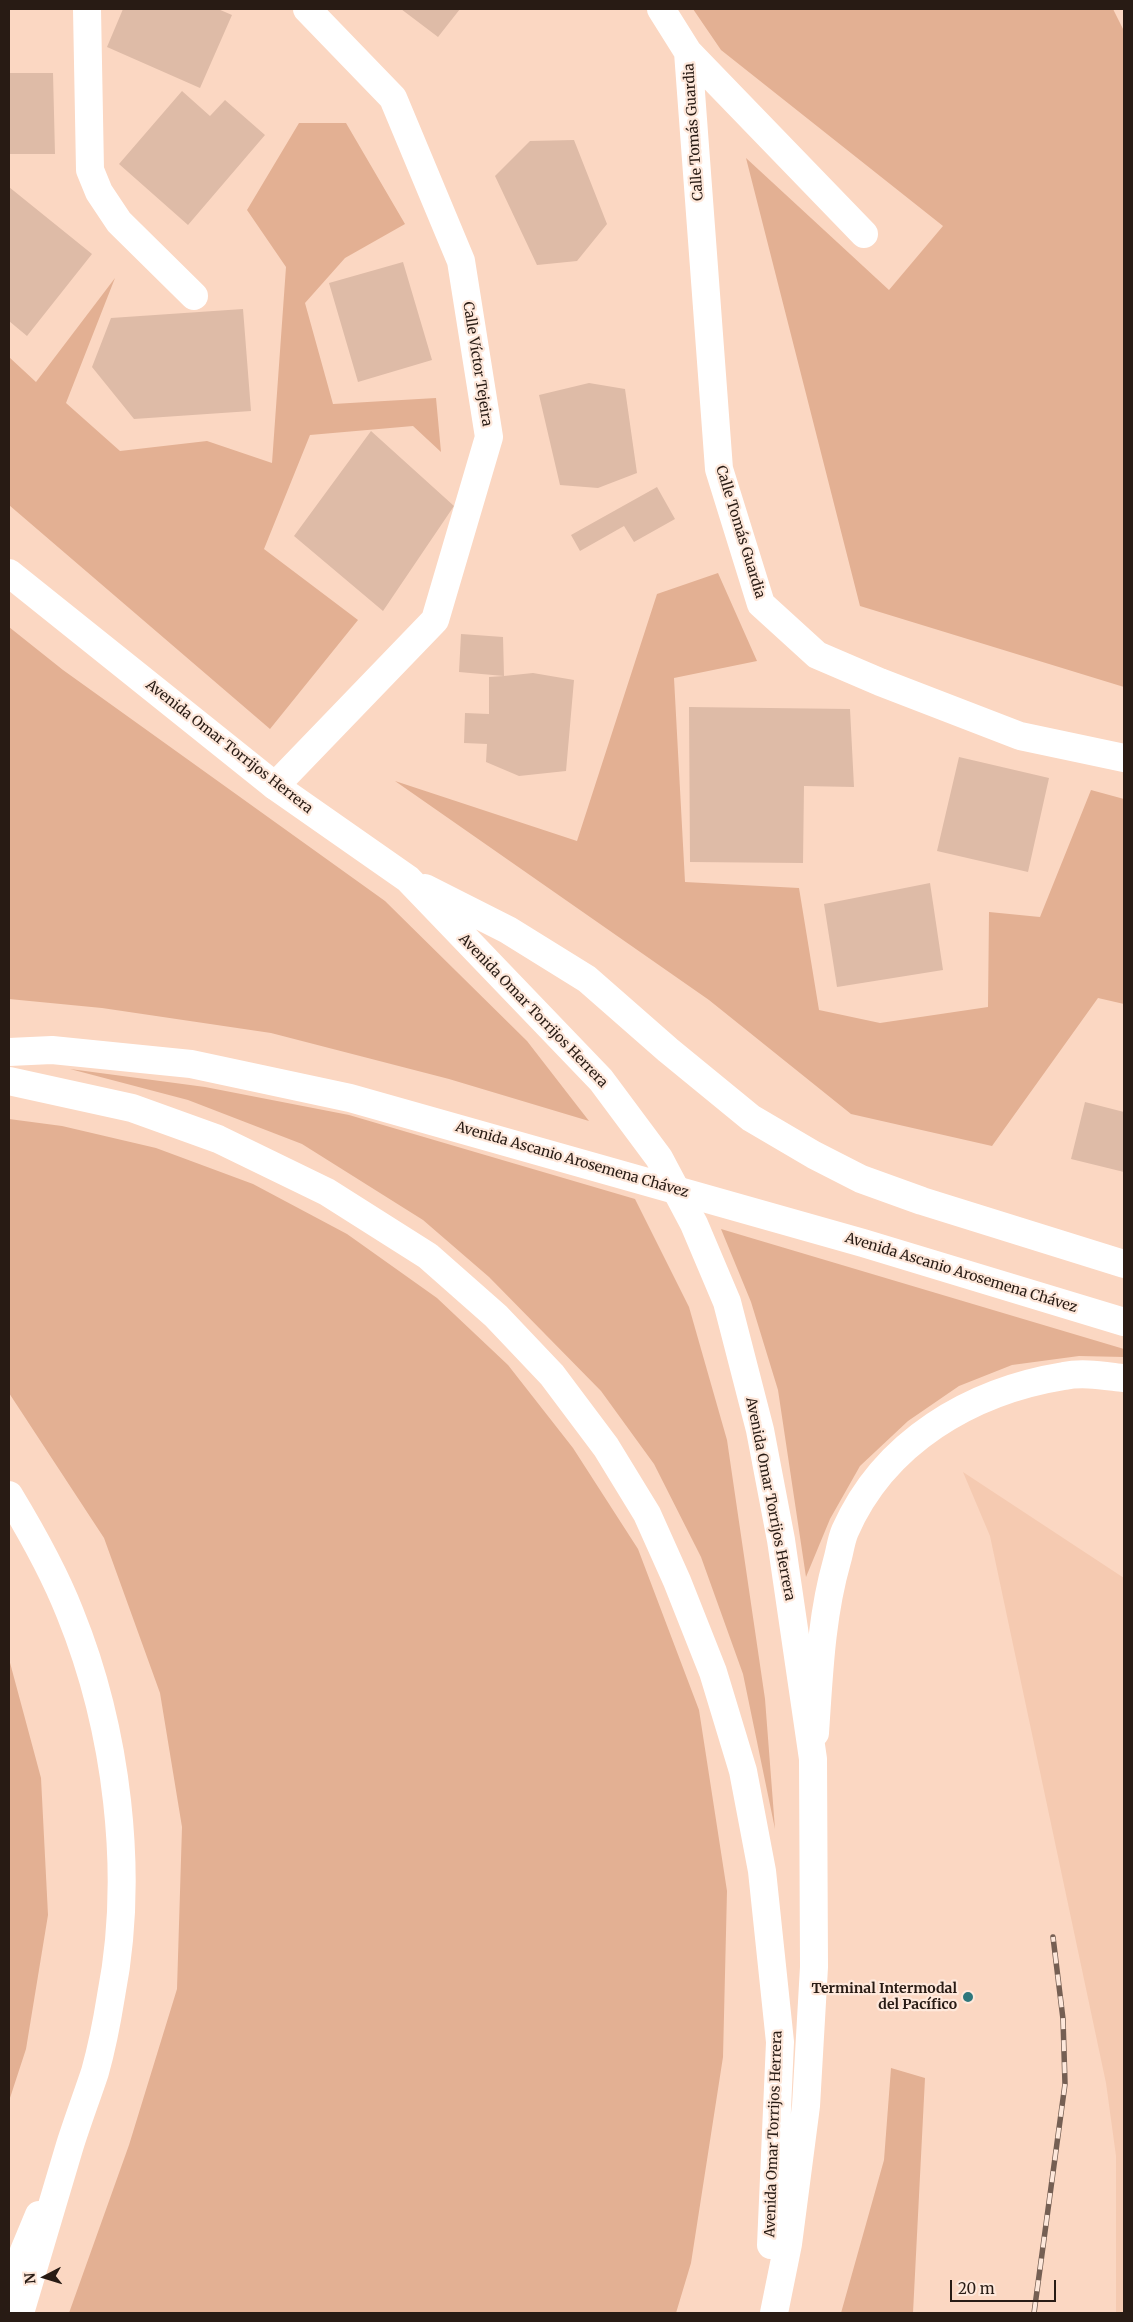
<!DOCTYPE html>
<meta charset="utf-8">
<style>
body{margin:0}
#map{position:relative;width:1133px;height:2322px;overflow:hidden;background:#fbd7c2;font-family:Merriweather,serif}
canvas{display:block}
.frame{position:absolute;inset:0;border:10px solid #281b14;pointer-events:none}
.north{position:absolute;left:20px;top:2252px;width:50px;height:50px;-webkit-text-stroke:4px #fee8db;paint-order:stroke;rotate:265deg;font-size:14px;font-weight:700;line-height:20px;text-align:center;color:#281b14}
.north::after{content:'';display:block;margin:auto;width:18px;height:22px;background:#281b14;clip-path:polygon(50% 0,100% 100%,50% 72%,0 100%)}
.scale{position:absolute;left:950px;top:2280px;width:106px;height:22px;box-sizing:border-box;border:2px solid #281b14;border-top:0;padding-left:6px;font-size:15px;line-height:18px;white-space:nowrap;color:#281b14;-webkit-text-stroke:4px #fee8db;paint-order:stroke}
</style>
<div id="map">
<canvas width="1133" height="2322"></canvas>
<div class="frame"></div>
<div class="north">N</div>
<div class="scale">20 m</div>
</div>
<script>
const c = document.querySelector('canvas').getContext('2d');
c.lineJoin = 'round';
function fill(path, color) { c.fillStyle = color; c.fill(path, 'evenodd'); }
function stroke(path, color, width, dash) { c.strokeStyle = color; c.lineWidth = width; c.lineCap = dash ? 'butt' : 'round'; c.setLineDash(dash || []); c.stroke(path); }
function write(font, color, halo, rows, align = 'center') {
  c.font = font + ' Merriweather,serif'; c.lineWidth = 4.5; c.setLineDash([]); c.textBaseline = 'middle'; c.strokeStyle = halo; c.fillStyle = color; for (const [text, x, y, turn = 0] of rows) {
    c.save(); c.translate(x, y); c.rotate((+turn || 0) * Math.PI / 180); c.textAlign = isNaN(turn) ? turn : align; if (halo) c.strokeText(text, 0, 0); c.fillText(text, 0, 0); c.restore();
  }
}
fill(new Path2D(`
 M963,1472L1124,1578V2313H1116V2156L1106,2083L990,1536Z`), '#f5cab1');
fill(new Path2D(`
 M693,9H1113L1124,31V687L860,606L746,158L889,290L943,226L721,50Z
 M299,123H346L405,224L345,258L305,303L333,404L436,398L441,452L413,426L310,435L264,549L358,620L270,729L9,505V357L36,382L115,278L66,403L120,451L207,441L272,463L286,267L247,210Z
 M718,573L757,661L674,678L685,882L799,888L819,1010L880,1023L988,1007L989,912L1040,917L1091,790L1124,799V1004L1098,998L992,1146L851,1114L709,1000L395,781L577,841L657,594Z
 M9,627L63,670L385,901L527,1041L589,1121L449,1079L271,1033L102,1008L9,999Z
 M70,1069L205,1087L349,1115L635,1199L689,1307L727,1440L765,1699L775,1829L743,1674L701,1557L654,1464L601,1391L489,1277L423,1220L302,1144L188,1100Z
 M9,1119L62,1126L156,1148L253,1184L347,1234L437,1298L508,1365L573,1448L638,1549L699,1710L727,1891L723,2057L691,2263L676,2313H69L129,2145L177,1989L182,1827L160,1693L104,1538L9,1393Z
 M721,1229L1124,1349V1357L1079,1356L1012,1365L959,1386L908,1421L860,1466L830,1519L806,1577L778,1390L751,1302Z
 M9,1659L41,1778L48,1915L26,2049L9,2101Z
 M891,2068L925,2078L913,2313H841L884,2160Z`), '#e3b093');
fill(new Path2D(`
 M123,9H218L232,15L200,88L107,47Z
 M401,9H460L438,37Z
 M9,73H53L55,154H9Z
 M182,91L210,116L225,100L265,135L188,225L119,164Z
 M574,140L607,224L577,261L537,265L495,176L530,141Z
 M9,187L92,254L27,336L9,321Z
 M403,262L432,360L358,382L329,283Z
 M243,309L251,411L134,419L92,367L111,318Z
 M589,383L625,389L637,473L598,488L560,485L539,395Z
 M371,431L454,506L383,611L294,536Z
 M657,487L675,519L634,542L624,526L580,551L571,535Z
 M461,634L503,637L504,676L533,673L574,680L566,771L519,776L486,762L487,744L464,743L465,713L489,714V677L504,676L459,672Z
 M689,707L850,709L854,787L804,786L803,863L690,862Z
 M959,757L1049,778L1028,872L937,851Z
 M930,883L943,970L837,987L824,904Z
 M1085,1102L1124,1112V1172L1071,1159Z`), '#debba7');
stroke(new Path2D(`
 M87,9L90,170L99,192L119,222L194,296
 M661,9L688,52L719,469L761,604L817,655L880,682L1020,736L1124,758
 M688,52L864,234
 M275,786L435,620L489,437L461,261L393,98L307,9`), '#fff', 28);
stroke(new Path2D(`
 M9,1052L52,1050L191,1064L350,1098L863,1243L1124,1322
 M815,1733C819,1675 821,1617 837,1561C840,1551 841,1540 845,1531C884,1442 971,1391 1064,1376C1083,1372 1105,1376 1124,1378
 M9,2287L39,2215`), '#fff', 28);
stroke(new Path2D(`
 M9,573L275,786L408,879L601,1080L659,1158L694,1224L727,1302L760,1430L781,1540L813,1759L814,1967L806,2106L788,2244L774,2313
 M425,888L508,930L587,979L668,1050L751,1118L814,1155L861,1179L922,1201L1124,1264
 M9,1081L132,1108L218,1139L327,1192L428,1256L496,1316L552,1375L606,1447L647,1514L677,1581L713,1672L743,1771L762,1871L780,2042L771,2245
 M9,1495C32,1533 54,1572 70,1613C117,1729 135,1873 111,1996C107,2021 102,2047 95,2072C87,2096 78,2120 70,2145C53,2201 37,2257 20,2313`), '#fff', 28);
const rail = new Path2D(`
 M1034,2313L1065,2084L1063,2019L1053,1937`);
stroke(rail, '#755f53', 5.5);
stroke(rail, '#fee8db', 4, [11]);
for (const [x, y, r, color] of [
 [968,1997,6,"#2e777c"]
]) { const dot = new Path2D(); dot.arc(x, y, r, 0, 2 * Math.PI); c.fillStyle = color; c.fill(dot); stroke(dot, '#fee8db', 2); }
write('14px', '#281b14', '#fee8db', [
 ["Calle Tomás Guardia",694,132,-94],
 ["Calle Víctor Tejeira",477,364,81],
 ["Calle Tomás Guardia",740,532,73],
 ["Avenida Omar Torrijos Herrera",229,747,38],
 ["Avenida Omar Torrijos Herrera",533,1011,46],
 ["Avenida Ascanio Arosemena Chávez",572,1160,16],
 ["Avenida Ascanio Arosemena Chávez",961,1273,17],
 ["Avenida Omar Torrijos Herrera",770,1499,79],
 ["Avenida Omar Torrijos Herrera",774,2134,-88]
]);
write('bold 14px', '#281b14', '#fee8db', [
 ["Terminal Intermodal",957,1989],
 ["del Pacífico",957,2005]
], 'right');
</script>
